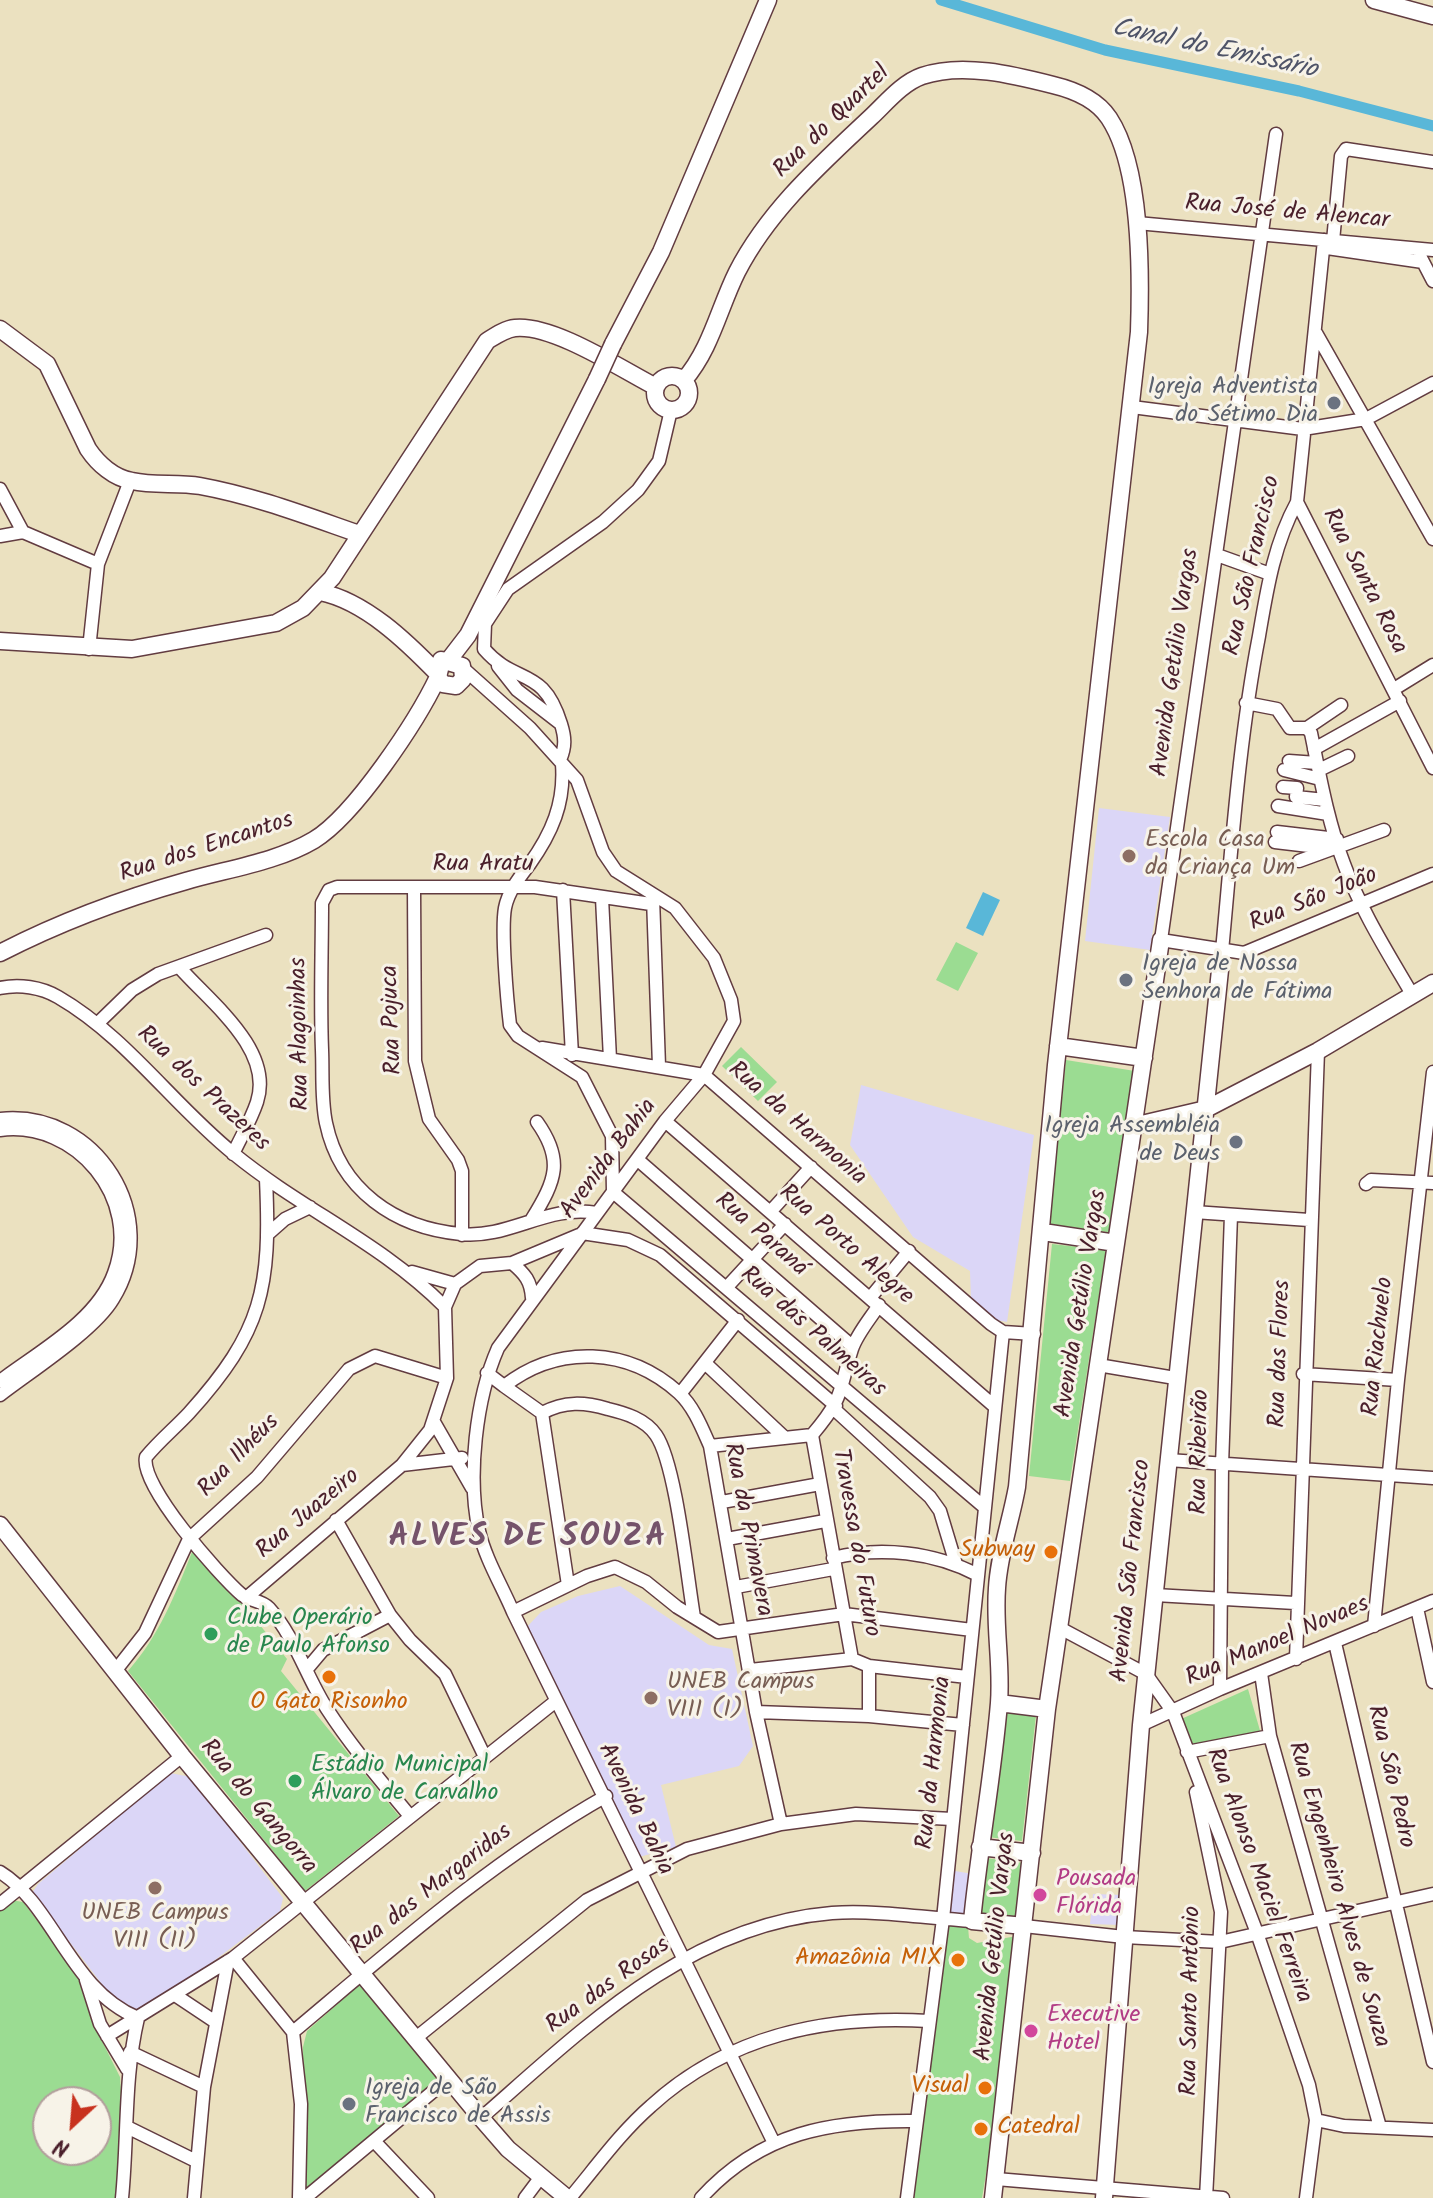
<!DOCTYPE html>
<meta charset="utf-8">
<style>
body{margin:0}
#map{position:relative;width:1433px;height:2198px;overflow:hidden;background:#ebe1c0;font-family:Kalam,sans-serif}
canvas{display:block}
.north{position:absolute;left:32px;top:2086px;width:80px;height:80px;box-sizing:border-box;background:#f7f3e8;border:2px solid #b29e9c;border-radius:50%;rotate:206deg;font-size:22px;font-weight:700;line-height:32px;text-align:center;color:#4a1f2b}
.north::after{content:'';display:block;margin:auto;width:28px;height:36px;background:#c8321e;clip-path:polygon(50% 0,100% 100%,50% 72%,0 100%)}
</style>
<div id="map">
<canvas width="1433" height="2198"></canvas>
<div class="north">N</div>
</div>
<script>
const c = document.querySelector('canvas').getContext('2d');
c.lineJoin = 'round';
function fill(path, color) { c.fillStyle = color; c.fill(path, 'evenodd'); }
function stroke(path, color, width, dash) { c.strokeStyle = color; c.lineWidth = width; c.lineCap = dash ? 'butt' : 'round'; c.setLineDash(dash || []); c.stroke(path); }
function write(font, color, halo, rows, align = 'center') {
  c.font = font + ' Kalam,sans-serif'; c.lineWidth = 6; c.setLineDash([]); c.textBaseline = 'middle'; c.strokeStyle = halo; c.fillStyle = color; for (const [text, x, y, turn = 0] of rows) {
    c.save(); c.translate(x, y); c.rotate((+turn || 0) * Math.PI / 180); c.textAlign = isNaN(turn) ? turn : align; if (halo) c.strokeText(text, 0, 0); c.fillText(text, 0, 0); c.restore();
  }
}
fill(new Path2D(`
 M1099,808L1170,817L1150,950L1085,941Z
 M861,1085L1034,1135L1007,1322L987,1318L971,1301L970,1271L913,1237L850,1145Z
 M620,1586L709,1645L732,1649L753,1746L739,1766L661,1785L676,1847L639,1857L526,1628L541,1612L578,1596Z
 M170,1773L191,1777L283,1898L280,1911L174,1991L136,2009L117,2004L32,1893L38,1884Z
 M955,1871L973,1874L967,1915L949,1913Z
 M1093,1894L1124,1895L1121,1925L1090,1924Z`), '#dbd6f7');
fill(new Path2D(`
 M956,942L978,953L958,991L936,980Z
 M741,1047L777,1082L758,1101L722,1066Z
 M1066,1060L1135,1071L1114,1233L1049,1224Z
 M1052,1244L1106,1250L1070,1481L1029,1476Z
 M192,1552L248,1610L287,1659L281,1671L399,1816L305,1891L128,1671C159,1636 175,1595 192,1552Z
 M1248,1689L1261,1734L1191,1746L1179,1720Z
 M1006,1711L1036,1715L1022,1841L987,1837Z
 M986,1858L1023,1863L1015,1921L978,1917Z
 M11,1900L23,1902L77,1972L98,2033L120,2077L123,2121L118,2198H0V1909ZM48,2102H96V2150H48Z
 M945,1924L968,1927L969,1938L977,1943L1017,1936L998,2102L982,2198H913Z
 M360,1984L440,2080L309,2189L304,2188L303,2047L307,2031Z`), '#9bdc92');
fill(new Path2D(`
 M983,892L1000,900L983,936L966,928Z`), '#59b7d8');
stroke(new Path2D(`
 M941,0L1105,50L1299,91L1433,126`), '#59b7d8', 11);
const minor = new Path2D(`
 M1276,134L1161,940L1244,953L1433,874
 M1137,223L1433,250
 M1333,241L1341,156L1346,149L1433,162
 M1327,248L1423,262
 M1420,256L1433,281
 M1316,333L1433,539
 M1132,407L1303,429L1366,419L1433,383
 M0,489L23,532L98,564
 M1297,502L1433,768
 M0,536L23,532
 M1217,555L1270,574
 M89,649L98,564L130,481
 M498,666L517,690L561,724
 M464,669L530,728L577,780L603,852L616,871L675,908L714,958L731,1000L734,1021L704,1075L665,1121L498,1348C476,1398 467,1477 479,1531C485,1558 502,1586 513,1612L773,2141
 M1394,689L1433,665
 M1246,703L1277,709L1290,728H1307L1311,733C1320,777 1328,822 1344,864C1361,911 1388,953 1413,996
 M1307,728L1341,705
 M1314,749L1400,701
 M560,760C566,746 565,737 561,724C543,665 516,686 484,649L485,624L508,589L603,522L638,490L659,461L671,410
 M1289,761L1317,763
 M562,764C565,803 552,833 529,865C519,878 508,892 505,908C501,930 507,1000 510,1025L518,1036L582,1077L612,1136L613,1192L983,1506
 M1284,770L1320,779
 M1319,770L1348,756
 M1283,787L1297,788L1296,797L1325,800
 M1278,806L1328,814
 M1277,832L1337,839
 M1275,842L1326,848
 M1299,861L1384,830
 M414,888L415,1061L429,1119L458,1160L462,1171V1235
 M563,890L572,1055
 M602,898L610,1059
 M653,898L659,1066
 M1222,951C1232,845 1239,740 1259,636C1267,589 1274,544 1297,502L1324,240
 M180,968C211,1003 274,1050 257,1102C251,1120 241,1137 233,1154
 M0,988C19,984 41,987 58,997C127,1037 173,1105 234,1154C304,1211 380,1242 445,1307
 M98,1023L132,990L158,974L266,935
 M542,1048L704,1075
 M704,1075L991,1324L1003,1332L1034,1334
 M0,1119C97,1109 164,1217 113,1299C94,1331 31,1371 0,1395
 M665,1121L994,1406
 M0,1130C76,1120 142,1199 114,1273C97,1321 38,1352 0,1381
 M638,1160L852,1346
 M266,1179C271,1288 263,1331 189,1413C175,1428 159,1441 146,1457C139,1485 219,1575 242,1595C250,1601 261,1600 269,1608C295,1637 306,1676 327,1709C351,1746 381,1781 409,1815
 M1366,1184L1371,1180L1433,1183
 M771,1211L811,1167
 M1194,1212L1309,1220
 M597,1213C548,1204 509,1239 461,1234C395,1228 340,1190 326,1123C321,1100 323,1073 322,1050C320,1001 322,952 322,903L329,890L337,887H535L651,904
 M532,1219C556,1180 564,1160 537,1122
 M582,1233L628,1240L660,1255L836,1406
 M268,1234L285,1219L310,1207
 M512,1263L579,1235
 M412,1272L455,1284
 M727,1287L785,1224
 M870,1298L909,1251
 M705,1363L784,1437
 M1098,1365L1175,1378
 M487,1373L504,1386C558,1344 628,1347 679,1393C694,1407 702,1428 710,1446L756,1712L781,1824
 M1303,1374L1398,1380
 M504,1386L542,1413
 M680,1394L738,1320
 M834,1409L930,1497L940,1511L956,1564
 M542,1413C565,1401 584,1402 608,1409C625,1413 645,1419 656,1435C676,1464 687,1576 694,1617
 M542,1413L568,1585
 M434,1422L472,1488
 M812,1435L852,1659
 M812,1435C845,1396 838,1393 852,1349C857,1334 870,1319 879,1305
 M710,1446L812,1435
 M1168,1460L1433,1478
 M402,1465L462,1458
 M722,1502L820,1484
 M336,1520L390,1615L410,1640L445,1674L485,1757
 M727,1539L825,1521
 M833,1558C880,1546 934,1552 978,1575
 M736,1587L833,1569
 M1155,1595L1295,1603
 M246,1598L402,1465L430,1430L447,1378L445,1307L455,1284L480,1266L512,1263C525,1274 531,1281 532,1298
 M1417,1608L1433,1682
 M513,1612L587,1576L615,1567L646,1582L677,1607L718,1632L844,1614L972,1630
 M1374,1626L1398,1380L1433,1072
 M1058,1627L1146,1674L1173,1712L1257,1933L1309,2085L1316,2120L1306,2198
 M1335,1643L1433,2062
 M1296,1659L1318,1051
 M307,1669L323,1650L390,1615
 M116,1670L145,1633L189,1539L257,1477L349,1369L375,1356L447,1378
 M750,1670L852,1659L869,1666L967,1677
 M1261,1673L1270,1736L1380,2127
 M1220,1689L1222,1465L1231,1215
 M756,1712L869,1716L963,1725
 M869,1716V1666
 M1141,1725L1220,1689L1433,1601
 M1187,1752L1270,1736
 M1196,1792L1221,1912L1206,2198
 M0,1872C54,1905 70,1990 138,2018C124,2077 128,2138 122,2198
 M0,1904L182,1756
 M1024,1926L1124,1937L1220,1942L1433,1894
 M233,1958L293,2032L301,2104L299,2198
 M86,1980L100,2024L127,2069
 M175,1995L214,2021
 M293,2032C393,1948 493,1860 606,1796
 M107,2036L233,1958L556,1701
 M417,2037L587,1900L687,1849L781,1824L856,1814L952,1819
 M130,2052L204,2087
 M481,2118C584,2028 687,1925 832,1913C877,1910 926,1918 972,1921
 M1316,2120L1344,2126L1433,2130
 M129,2128L196,2161
 M374,2141L428,2198
 M996,2179L1223,2198
 M194,2198L204,2087L228,1961
 M305,2198L448,2079
 M525,2198L540,2178
 M570,2198C596,2167 621,2132 651,2106C729,2035 826,2015 929,2021
 M701,2198C761,2132 831,2120 916,2121
 M907,2198L943,1919L1003,1332`);
const tertiary = new Path2D(`
 M1374,0L1433,16
 M0,329L47,364L88,449C98,464 114,478 132,481C154,486 178,482 200,486C255,496 307,516 359,534
 M613,344L661,252L768,0
 M655 393a17 17 0 1 1 34 0a17 17 0 1 1-34 0Z
 M684,380C711,349 719,308 737,272C769,210 821,164 871,117C886,103 902,83 922,76C962,62 1014,75 1053,85C1074,90 1097,100 1109,118C1142,168 1141,274 1139,332L1056,1065L1017,1487C1011,1521 999,1553 997,1588C994,1627 1002,1664 999,1703C993,1776 979,1849 972,1921L1024,1926
 M320,592C365,601 407,642 438,674
 M0,641L132,649L276,623L303,608L332,578L487,341C495,336 505,329 515,328C553,324 621,369 656,387
 M448,661L468,635L597,379
 M440,669L438,677L443,684L456,686L463,679L462,666L441,660
 M0,953C60,922 122,899 186,881C227,869 277,862 314,840C355,815 417,721 438,677
 M1058,1046L1144,1058
 M1133,1126L1206,1109L1318,1051L1433,983
 M1043,1232L1116,1243
 M0,1525L182,1756L481,2118L508,2149L567,2198
 M999,1703L1047,1709
 M980,1847L1032,1853
 M993,2198L1047,1709L1161,940
 M1104,2198L1141,1725L1222,951`);
stroke(minor, '#623c41', 15);
stroke(tertiary, '#623c41', 19);
stroke(minor, '#fff', 12);
stroke(tertiary, '#fff', 16);
const tertiaryBridge = new Path2D(`
 M597,379L613,344`);
stroke(tertiaryBridge, '#623c41', 19, []);
stroke(tertiaryBridge, '#fff', 16);
for (const [x, y, r, color] of [
 [1334,403,8,"#6b7280"],
 [1129,856,8,"#8d6e63"],
 [1126,980,8,"#6b7280"],
 [1236,1142,8,"#6b7280"],
 [1051,1552,8,"#e8710a"],
 [211,1634,8,"#2e9e5b"],
 [329,1677,8,"#e8710a"],
 [651,1698,8,"#8d6e63"],
 [295,1781,8,"#2e9e5b"],
 [155,1888,8,"#8d6e63"],
 [1040,1895,8,"#d1479c"],
 [958,1960,8,"#e8710a"],
 [1031,2031,8,"#d1479c"],
 [985,2088,8,"#e8710a"],
 [349,2104,8,"#6b7280"],
 [981,2129,8,"#e8710a"]
]) { const dot = new Path2D(); dot.arc(x, y, r, 0, 2 * Math.PI); c.fillStyle = color; c.fill(dot); stroke(dot, '#f7f3e8', 3); }
write('24px', '#4a1f2b', '#f7f3e8', [
 ["Rua do Quartel",833,123,-44],
 ["Rua José de Alencar",1287,214,5],
 ["Rua São Francisco",1254,566,-77],
 ["Rua Santa Rosa",1363,582,63],
 ["Avenida Getúlio Vargas",1177,663,-82],
 ["Rua dos Encantos",207,849,-18],
 ["Rua Aratu",483,866],
 ["Rua São João",1314,901,-22],
 ["Rua Pojuca",394,1020,-92],
 ["Rua Alagoinhas",302,1034,-91],
 ["Rua dos Prazeres",202,1090,43],
 ["Rua da Harmonia",796,1125,41],
 ["Avenida Bahia",610,1160,-53],
 ["Rua Paraná",760,1236,41],
 ["Rua Porto Alegre",845,1246,41],
 ["Avenida Getúlio Vargas",1083,1304,-81],
 ["Rua das Palmeiras",812,1333,41],
 ["Rua Riachuelo",1380,1347,-84],
 ["Rua das Flores",1282,1354,-88],
 ["Rua Ribeirão",1202,1452,-89],
 ["Rua Ilhéus",240,1457,-46],
 ["Rua Juazeiro",309,1515,-40],
 ["Rua da Primavera",746,1530,79],
 ["Travessa do Futuro",854,1543,80],
 ["Avenida São Francisco",1133,1571,-84],
 ["Rua Manoel Novaes",1278,1643,-23],
 ["Rua da Harmonia",936,1763,-84],
 ["Rua São Pedro",1389,1777,77],
 ["Rua do Gangorra",257,1808,50],
 ["Avenida Bahia",634,1810,64],
 ["Rua Alonso Maciel Ferreira",1257,1876,70],
 ["Rua das Margaridas",432,1891,-38],
 ["Rua Engenheiro Alves de Souza",1337,1895,74],
 ["Avenida Getúlio Vargas",997,1947,-84],
 ["Rua das Rosas",609,1987,-36],
 ["Rua Santo Antônio",1193,2001,-89]
]);
write('24px', '#5b616d', '#f7f3e8', [
 ["Igreja Adventista",1318,389],
 ["do Sétimo Dia",1318,417],
 ["Igreja de Nossa",1142,966,"left"],
 ["Senhora de Fátima",1142,994,"left"],
 ["Igreja Assembléia",1220,1128],
 ["de Deus",1220,1156],
 ["Igreja de São",365,2090,"left"],
 ["Francisco de Assis",365,2118,"left"]
], 'right');
write('24px', '#785e54', '#f7f3e8', [
 ["Escola Casa",1145,842],
 ["da Criança Um",1145,870],
 ["UNEB Campus",667,1684],
 ["VIII (I)",667,1712],
 ["UNEB Campus",155,1915,"center"],
 ["VIII (II)",155,1943,"center"]
], 'left');
write('24px', '#c56008', '#f7f3e8', [
 ["Subway",1035,1552],
 ["O Gato Risonho",329,1704,"center"],
 ["Amazônia MIX",942,1960],
 ["Visual",969,2088],
 ["Catedral",997,2129,"left"]
], 'right');
write('24px', '#27864d', '#f7f3e8', [
 ["Clube Operário",227,1620],
 ["de Paulo Afonso",227,1648],
 ["Estádio Municipal",311,1767],
 ["Álvaro de Carvalho",311,1795]
], 'left');
write('24px', '#b23c85', '#f7f3e8', [
 ["Pousada",1056,1881],
 ["Flórida",1056,1909],
 ["Executive",1047,2017],
 ["Hotel",1047,2045]
], 'left');
write('italic 26px', '#4f5468', '#f7f3e8', [
 ["Canal do Emissário",1214,51,12]
]);
c.letterSpacing = '2px';
write('bold 32px', '#75536b', '#f7f3e8', [
 ["ALVES DE SOUZA",528,1540]
]);
c.letterSpacing = '0px';
</script>
